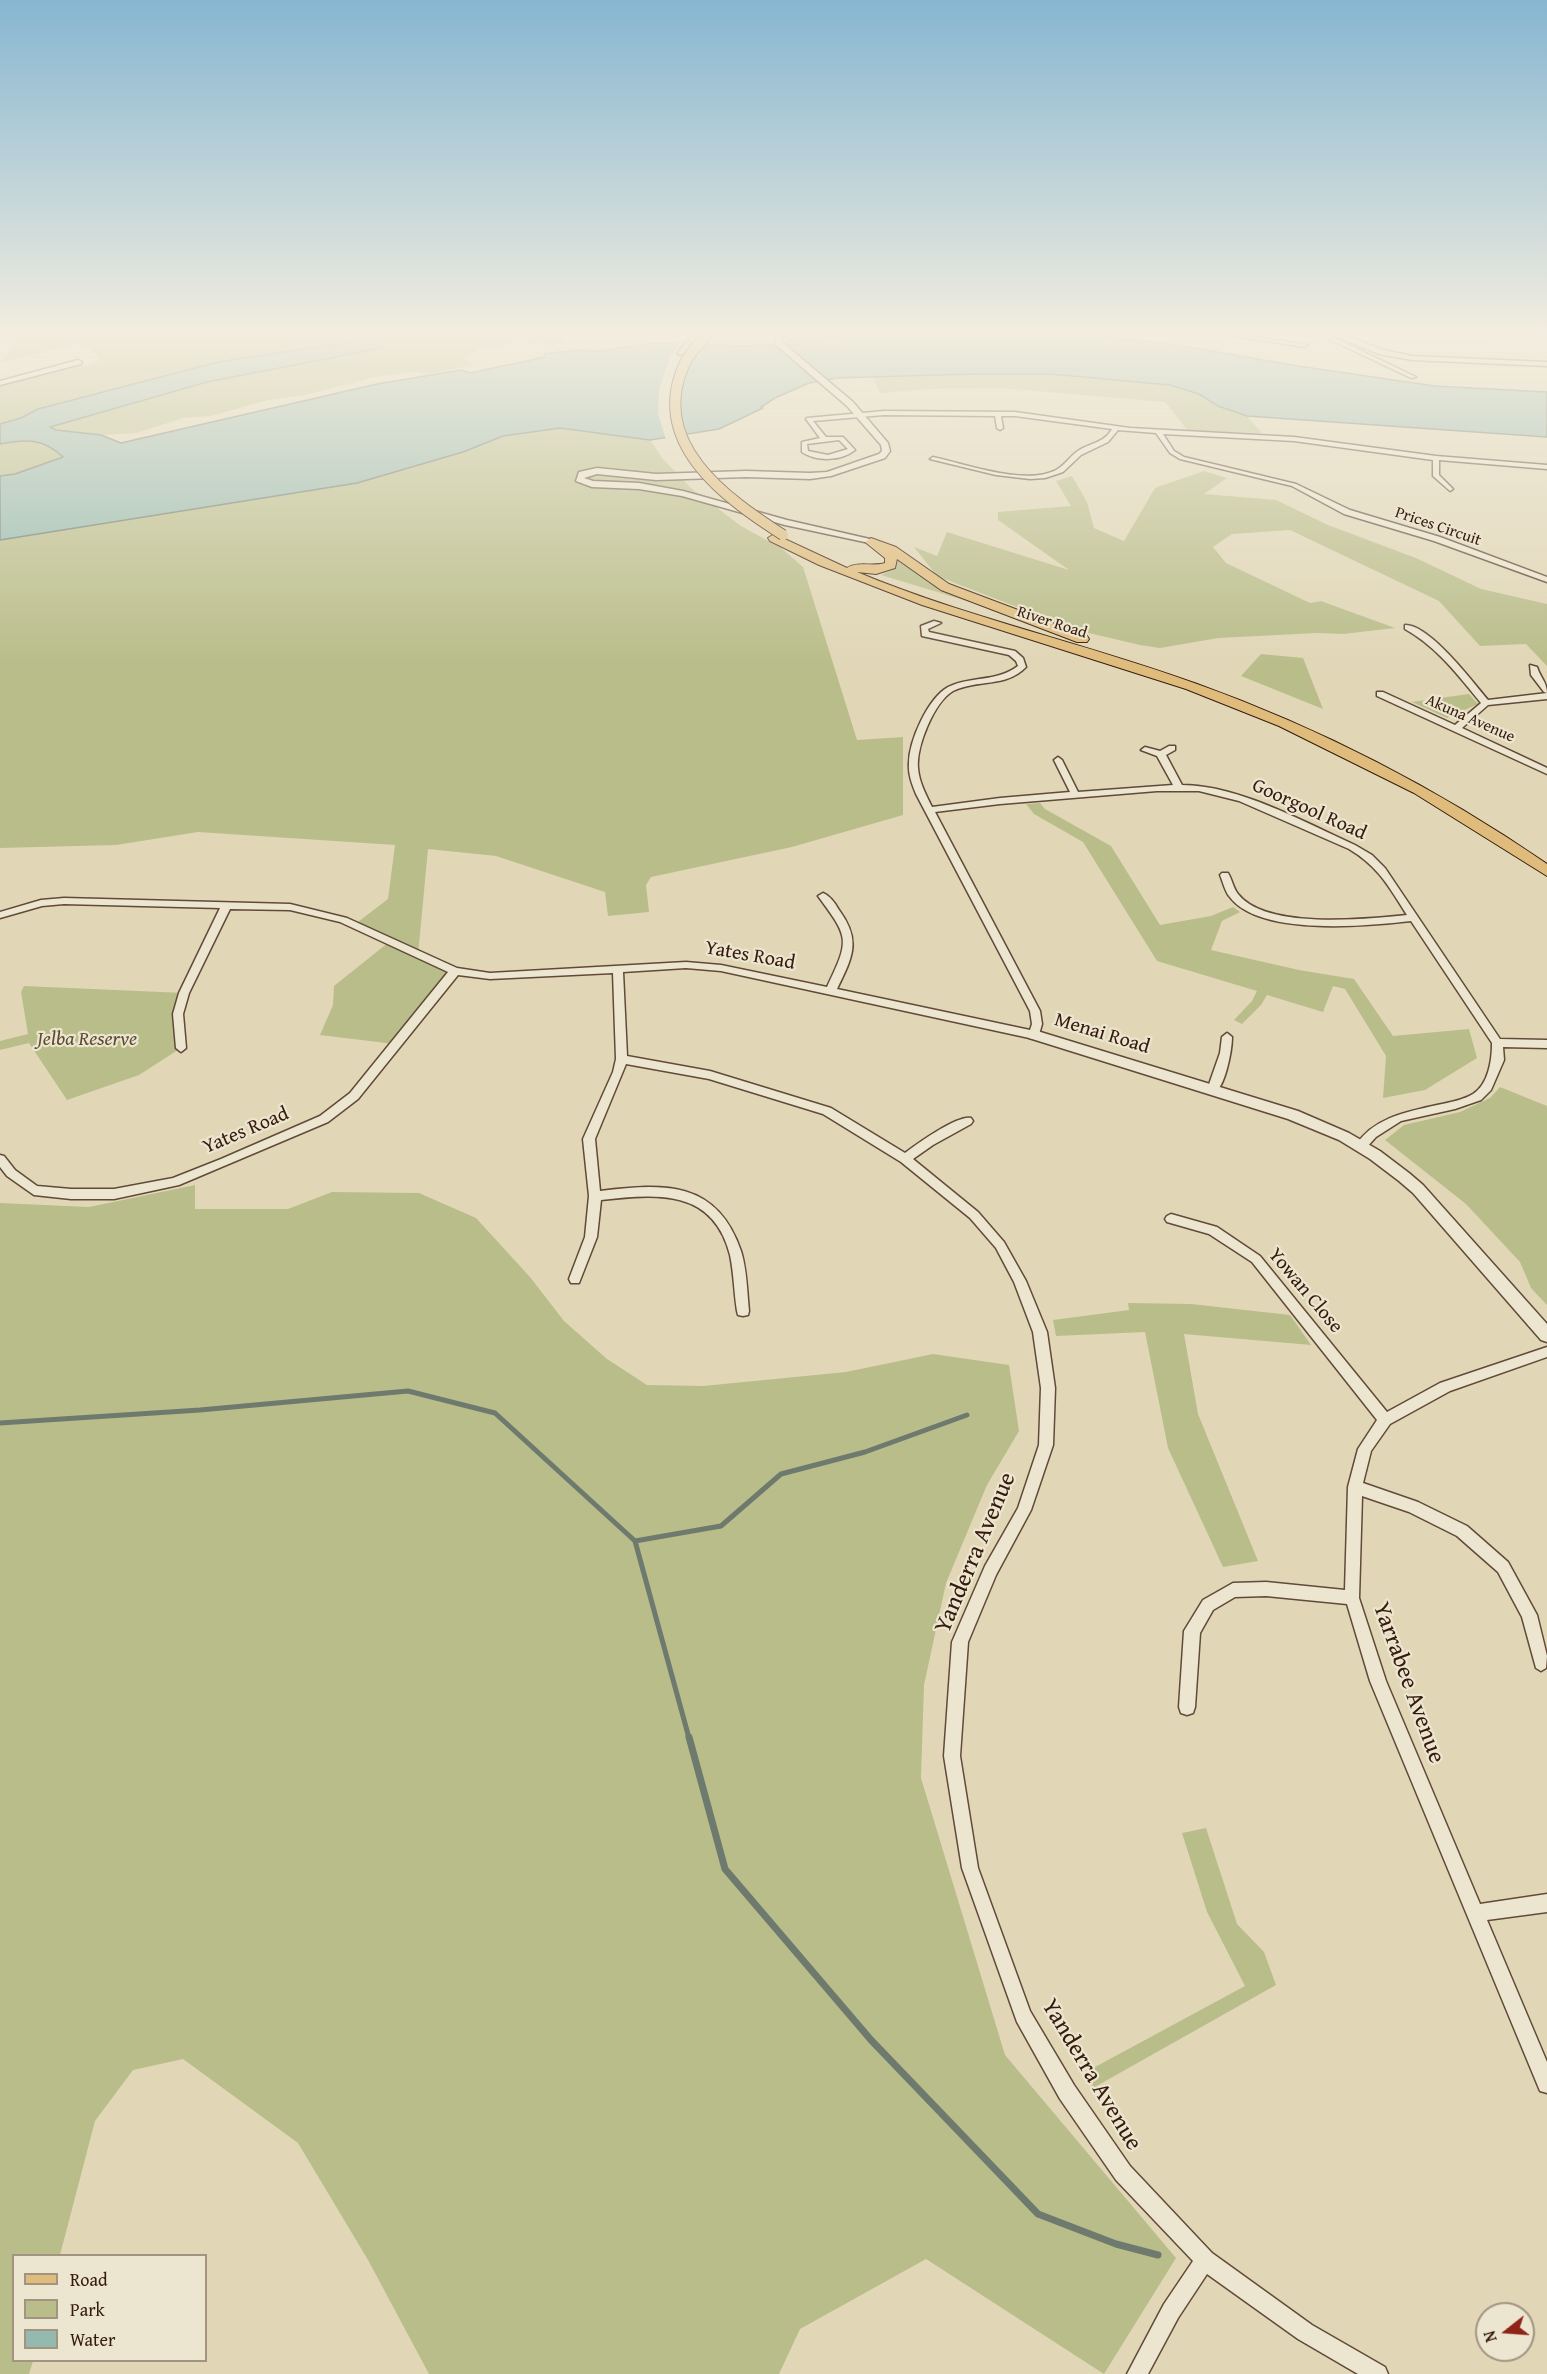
<!DOCTYPE html>
<style>
body{margin:0}
#map{position:relative;width:1547px;height:2374px;overflow:hidden;background:#e1d7b7;font-family:"Gentium Book Plus",serif}
canvas{display:block}
.legend{position:absolute;left:12px;top:2254px;width:195px;height:108px;box-sizing:border-box;background:#ece5d0;border:2px solid #a39482;margin:0;padding:8px 10px;list-style:none;font-size:18px;color:#361b0d}
.legend li{display:flex;align-items:center;gap:12px;height:30px}
.legend b{width:30px;border:2px solid #a39482}
.north{position:absolute;left:1475px;top:2302px;width:60px;height:60px;box-sizing:border-box;background:#ece5d0;border:2px solid #a39482;border-radius:50%;rotate:253deg;font-size:16px;font-weight:700;line-height:24px;text-align:center;color:#361b0d}
.north::after{content:'';display:block;margin:auto;width:21px;height:27px;background:#8f2418;clip-path:polygon(50% 0,100% 100%,50% 72%,0 100%)}
</style>
<div id="map">
<canvas width="1547" height="2374"></canvas>
<ul class="legend">
<li><b style="height:8px;background:#e0bc7c"></b>Road</li>
<li><b style="height:16px;background:#b9bd8a"></b>Park</li>
<li><b style="height:16px;background:#94baaf"></b>Water</li>
</ul>
<div class="north">N</div>
</div>
<script>
const c = document.querySelector('canvas').getContext('2d');
c.lineJoin = 'round';
function fill(path, color) { c.fillStyle = color; c.fill(path, 'evenodd'); }
function stroke(path, color, width, dash) { c.strokeStyle = color; c.lineWidth = width; c.lineCap = dash ? 'butt' : 'round'; c.setLineDash(dash || []); c.stroke(path); }
function write(font, color, halo, rows, align = 'center') {
  c.font = font + ' "Gentium Book Plus",serif'; c.lineWidth = 4.5; c.setLineDash([]); c.textBaseline = 'middle'; c.strokeStyle = halo; c.fillStyle = color; for (const [text, x, y, turn = 0] of rows) {
    c.save(); c.translate(x, y); c.rotate((+turn || 0) * Math.PI / 180); c.textAlign = isNaN(turn) ? turn : align; if (halo) c.strokeText(text, 0, 0); c.fillText(text, 0, 0); c.restore();
  }
}
fill(new Path2D(`
 M16,332H570L559,335L568,342L546,346L541,342L529,345L523,340L491,348L485,347L462,357L474,365L429,374L413,372L375,377L305,395L268,400L211,416L184,418L136,433L101,435L56,430L49,427L207,382L381,348L377,341L338,344L218,362L38,409L21,418L0,424V383L78,362L85,366L99,360L92,350L75,344L0,363L15,341Z
 M797,332H853C833,338 805,349 784,342L787,337Z
 M1477,332H1547V338L1494,339Z
 M971,374H1051L1170,385L1199,394L1218,406L1247,416L1262,433L1188,431L1165,402L1001,388L930,389L880,393L873,377Z
 M560,428L650,440L663,459L691,488L741,526L781,548L803,567L857,740L903,737V815L792,847L651,877L646,885L649,912L608,916L605,892L496,856L428,849L418,955L455,971L394,1044L320,1035L333,1005L334,986L389,942L354,925L388,899L395,845L198,832L116,845L0,848V540L357,483L463,452L503,436Z
 M22,440L50,445L63,457L15,474L0,476V444Z
 M1204,471L1227,478L1204,494L1276,500L1328,525L1416,558L1481,589L1547,604V666L1526,644L1480,646L1439,601L1290,530L1232,534L1213,547L1226,563L1310,603L1321,601L1395,628L1343,634L1317,633L1218,638L1160,648L1140,645L1076,630L937,576L914,547L937,556L947,532L1069,570L998,520V512L1071,506L1056,481L1072,476L1087,502L1094,528L1124,541L1155,488Z
 M899,558C933,587 962,596 1003,612L881,575L896,568Z
 M1261,654L1303,658L1323,709L1241,676Z
 M1469,694L1478,704L1447,718L1412,702Z
 M1040,803L1045,809L1111,846L1160,925L1211,916L1233,907L1240,912L1222,921L1211,950L1299,970L1354,979L1393,1036L1469,1029L1477,1058L1425,1090L1383,1098L1386,1056L1345,989L1333,986L1323,1012L1267,995L1261,1005L1242,1024L1234,1020L1252,1001L1257,991L1157,961L1083,842L1034,814L1026,804Z
 M24,986L184,993L181,1048L139,1075L67,1100L29,1043L0,1050V1041L28,1034L21,992Z
 M1500,1087L1547,1106V1305L1531,1288L1520,1262L1466,1204L1385,1140L1404,1125L1460,1112L1490,1098Z
 M195,1185V1209H288L332,1192L419,1193L476,1218L530,1277L564,1321L607,1359L647,1385L703,1386L846,1372L933,1354L1009,1365L1019,1431L987,1485L946,1583L924,1685L921,1778L1005,2055L1176,2258L1104,2374L926,2259L800,2329L779,2374H429L368,2260L298,2143L183,2059L133,2070L95,2121L60,2255L14,2256V2360L33,2361L29,2374H0V1203L89,1207Z
 M1128,1303L1191,1304L1290,1315L1311,1345L1184,1334L1198,1414L1258,1561L1223,1567L1168,1448L1145,1332L1056,1336L1053,1320L1129,1310Z
 M1206,1828L1237,1924L1264,1952L1276,1985L1093,2088L1084,2073L1245,1986L1207,1912L1182,1833Z`), '#b9bd8a');
const water = new Path2D(`
 M853,332H1065L1171,344L1298,366L1435,386L1547,392V437L1247,416L1218,406L1199,394L1170,385L1051,374H971L837,378L809,383L775,398L761,407L763,408L719,429L650,440L560,428L503,436L463,452L357,483L0,540V476L15,474L63,457C43,438 26,439 0,444V424L21,418L38,409L218,362L338,344L377,341L383,345L382,348L207,382L50,427L56,430L101,435L121,443L377,384L461,370L470,373L545,357L544,354L575,350L600,351L652,343L740,346L800,344L834,338Z`);
fill(water, '#94baaf');
stroke(water, '#6e7a6e', 1.5);
fill(new Path2D(`
 M683,341L704,342L691,361L680,395L682,416L688,436L666,440L658,414L659,389L670,357Z`), '#e1d7b7');
stroke(new Path2D(`
 M0,1423L200,1410L408,1391L495,1413L635,1541L689,1738
 M635,1541L721,1526L781,1474L865,1452L967,1415`), '#6e7a6e', 5);
stroke(new Path2D(`
 M689,1737L725,1869L871,2040L1038,2214L1116,2244L1158,2255`), '#6e7a6e', 7);
const minor = new Path2D(`
 M1207,332H1225L1308,345L1305,347Z
 M1314,332H1322L1416,377L1411,378Z
 M884,411L1015,412L1130,428L1294,437L1436,456L1547,465V469L1439,460V475L1453,489L1450,491L1433,476V460L1294,441L1163,434L1174,451L1184,457L1296,484L1350,510L1440,537L1547,577V582L1434,541L1344,514L1292,486L1180,459L1170,453L1156,433L1118,430L1108,442L1081,455L1063,472L1045,478L1030,479L996,475L930,459L933,457C966,464 1025,486 1056,470C1066,465 1071,454 1081,449C1092,443 1105,442 1112,429L1015,416H1001L1003,428L1000,430L997,428L995,416L884,415L813,421L826,437H843L855,450C841,461 817,462 802,452V442L820,438L806,419L807,418ZM839,440L848,449L828,455L808,451L807,444Z
 M934,621L941,623L928,629L929,632L1015,651L1023,658L1026,667C1006,688 977,679 953,691C934,702 916,747 918,768C919,782 926,795 932,807L1000,798L1070,792L1054,760L1058,757L1062,760L1078,792L1173,785L1157,756L1141,750L1145,747L1160,751L1169,746H1175V750L1166,755L1182,785C1238,785 1304,822 1355,845L1372,855L1385,868L1500,1039L1547,1040V1048L1503,1047L1504,1060L1491,1090L1481,1100L1455,1109L1401,1121L1376,1137L1366,1148H1358L1356,1145C1375,1116 1411,1111 1442,1104C1452,1102 1465,1099 1473,1094C1489,1084 1492,1059 1492,1043L1411,921C1368,926 1258,937 1229,896C1225,891 1223,882 1220,875L1222,873H1228C1232,879 1233,888 1238,894C1266,930 1367,919 1407,915C1389,887 1379,867 1349,849L1239,801L1199,791H1157L1000,804L935,812L1040,1011L1042,1024L1038,1038L1034,1039L721,971L686,968L623,972L627,1056L710,1071L831,1108L905,1153C917,1144 957,1115 971,1118L973,1121L971,1124L933,1145L913,1159L978,1212L1004,1242L1026,1281L1047,1332L1055,1388L1053,1445L1031,1510L996,1575L968,1642L960,1756L978,1868L1030,2011L1074,2085L1130,2166L1212,2253L1312,2325L1385,2367L1388,2374H1358L1298,2339L1207,2274L1178,2318L1148,2374H1127L1164,2304L1193,2261L1116,2180L1060,2099L1017,2022L962,1868L944,1756L952,1642L985,1566L1018,1508L1039,1445L1041,1388L1033,1332L1014,1282L996,1248L970,1218L901,1162L823,1114L709,1079L626,1064L595,1139L600,1191C664,1183 717,1180 741,1251C747,1270 747,1292 749,1311L748,1315L743,1316L738,1315L737,1311C734,1293 734,1274 730,1255C713,1188 656,1194 601,1200L597,1237L579,1283H571L569,1279L585,1237L589,1196L583,1139L613,1072L616,1059L613,973L490,979L458,975L358,1099L328,1122L179,1185L114,1199H71L34,1195L7,1176L0,1167V1155L4,1156L15,1170L37,1186L71,1189H114L173,1178L221,1159L320,1116L350,1093L448,972L340,922L290,910L230,909L189,993L183,1014L186,1048L181,1052L176,1048L173,1014L179,993L220,908L64,904L42,906L0,918V912L41,900L64,898L290,904L347,918L457,968L490,973L686,962L721,965L827,987C850,939 849,938 818,896L823,893C830,896 835,903 839,910C862,941 852,958 837,989L1030,1030L1032,1024L1030,1011L916,794C912,784 908,774 909,763C909,741 928,698 948,687C971,676 997,682 1018,666L1016,661L1009,655L922,636L921,626Z
 M1405,625C1429,624 1473,682 1488,700L1547,693V699L1488,705L1462,728L1547,768V774L1377,696V692H1383L1455,725L1481,703C1458,675 1437,647 1405,629Z
 M1530,665L1537,667C1540,677 1547,682 1547,693L1544,692L1531,675Z
 M1227,1033L1232,1037C1232,1050 1225,1089 1213,1094L1207,1090L1220,1053L1222,1037Z
 M1171,1214L1217,1227L1260,1256L1387,1412L1440,1383L1547,1347V1357L1450,1391L1390,1424L1371,1451L1363,1483L1418,1502L1467,1526L1508,1562L1537,1615L1547,1656L1546,1668L1541,1671L1536,1668L1522,1617L1498,1572L1457,1536L1409,1512L1362,1496L1359,1598L1386,1681L1480,1904L1547,1894V1912L1487,1920L1547,2062V2093L1540,2091L1370,1681L1347,1604L1266,1596L1235,1597L1213,1610L1200,1633L1195,1707L1193,1713L1187,1715L1181,1713L1179,1707L1184,1631L1203,1600L1233,1583L1266,1582L1345,1590L1348,1487L1358,1449L1377,1420L1252,1262L1209,1234L1167,1222L1165,1219L1167,1216Z`);
const tertiary = new Path2D(`
 M781,332H790L783,337L782,342L853,402L888,443L890,451L885,458L831,476L810,479L746,477L656,480L597,474L584,478L593,481L639,483L683,491L787,520L874,540V544L785,525L682,496L639,489L592,487L576,481L579,472L597,468L656,474L746,471L810,473L827,472L879,454L882,451L881,445L847,406L775,344L776,336Z
 M1325,332H1336L1384,350L1412,356L1547,362V366L1412,360L1379,354Z
 M78,360L82,362L81,364L0,385V381Z
 M1034,1030L1298,1111L1349,1133L1380,1151L1409,1173L1423,1185L1547,1324V1342L1541,1340L1413,1193L1399,1181L1370,1159L1339,1140L1288,1119L1029,1038L1027,1035L1029,1032Z`);
const primary = new Path2D(`
 M694,332H703L685,355H679L677,353Z
 M774,534L847,568C857,561 873,567 885,563V558L865,542L871,538L896,547L949,584L1087,636L1089,639L1087,642H1077L941,590L897,559L895,568L876,574L857,572C967,618 1085,643 1197,684C1322,729 1438,789 1547,864V876L1414,793L1279,726L1186,689L922,605L819,565L770,541L768,538Z`);
stroke(minor, '#614a38', 3);
stroke(tertiary, '#614a38', 3);
stroke(primary, '#361b0d', 2);
fill(minor, '#ece5d0');
fill(tertiary, '#ece5d0');
fill(primary, '#e0bc7c');
const primaryBridge = new Path2D(`
 M709,332C701,342 689,353 684,365C649,443 725,498 783,535`);
stroke(primaryBridge, '#361b0d', 12, []);
stroke(primaryBridge, '#e0bc7c', 10);
const sky = c.createLinearGradient(0, 0, 0, 665);
sky.addColorStop(0, '#86b6d1');
sky.addColorStop(0.5, '#f2eddf');
sky.addColorStop(1, '#f2eddf00');
c.fillStyle = sky;
c.fillRect(0, 0, 1547, 665);
write('16px', '#361b0d', '#ece5d0', [
 ["Prices Circuit",1438,527,19],
 ["River Road",1052,623,18],
 ["Akuna Avenue",1470,719,24]
]);
write('20px', '#361b0d', '#ece5d0', [
 ["Goorgool Road",1309,810,24],
 ["Yates Road",750,956,10],
 ["Menai Road",1102,1034,17],
 ["Yates Road",246,1131,-23],
 ["Yowan Close",1305,1291,50]
]);
write('italic 20px', '#5d4c32', '#ece5d0', [
 ["Jelba Reserve",87,1040]
]);
write('24px', '#361b0d', '#ece5d0', [
 ["Yanderra Avenue",976,1553,-67],
 ["Yarrabee Avenue",1408,1683,70],
 ["Yanderra Avenue",1091,2075,59]
]);
</script>
